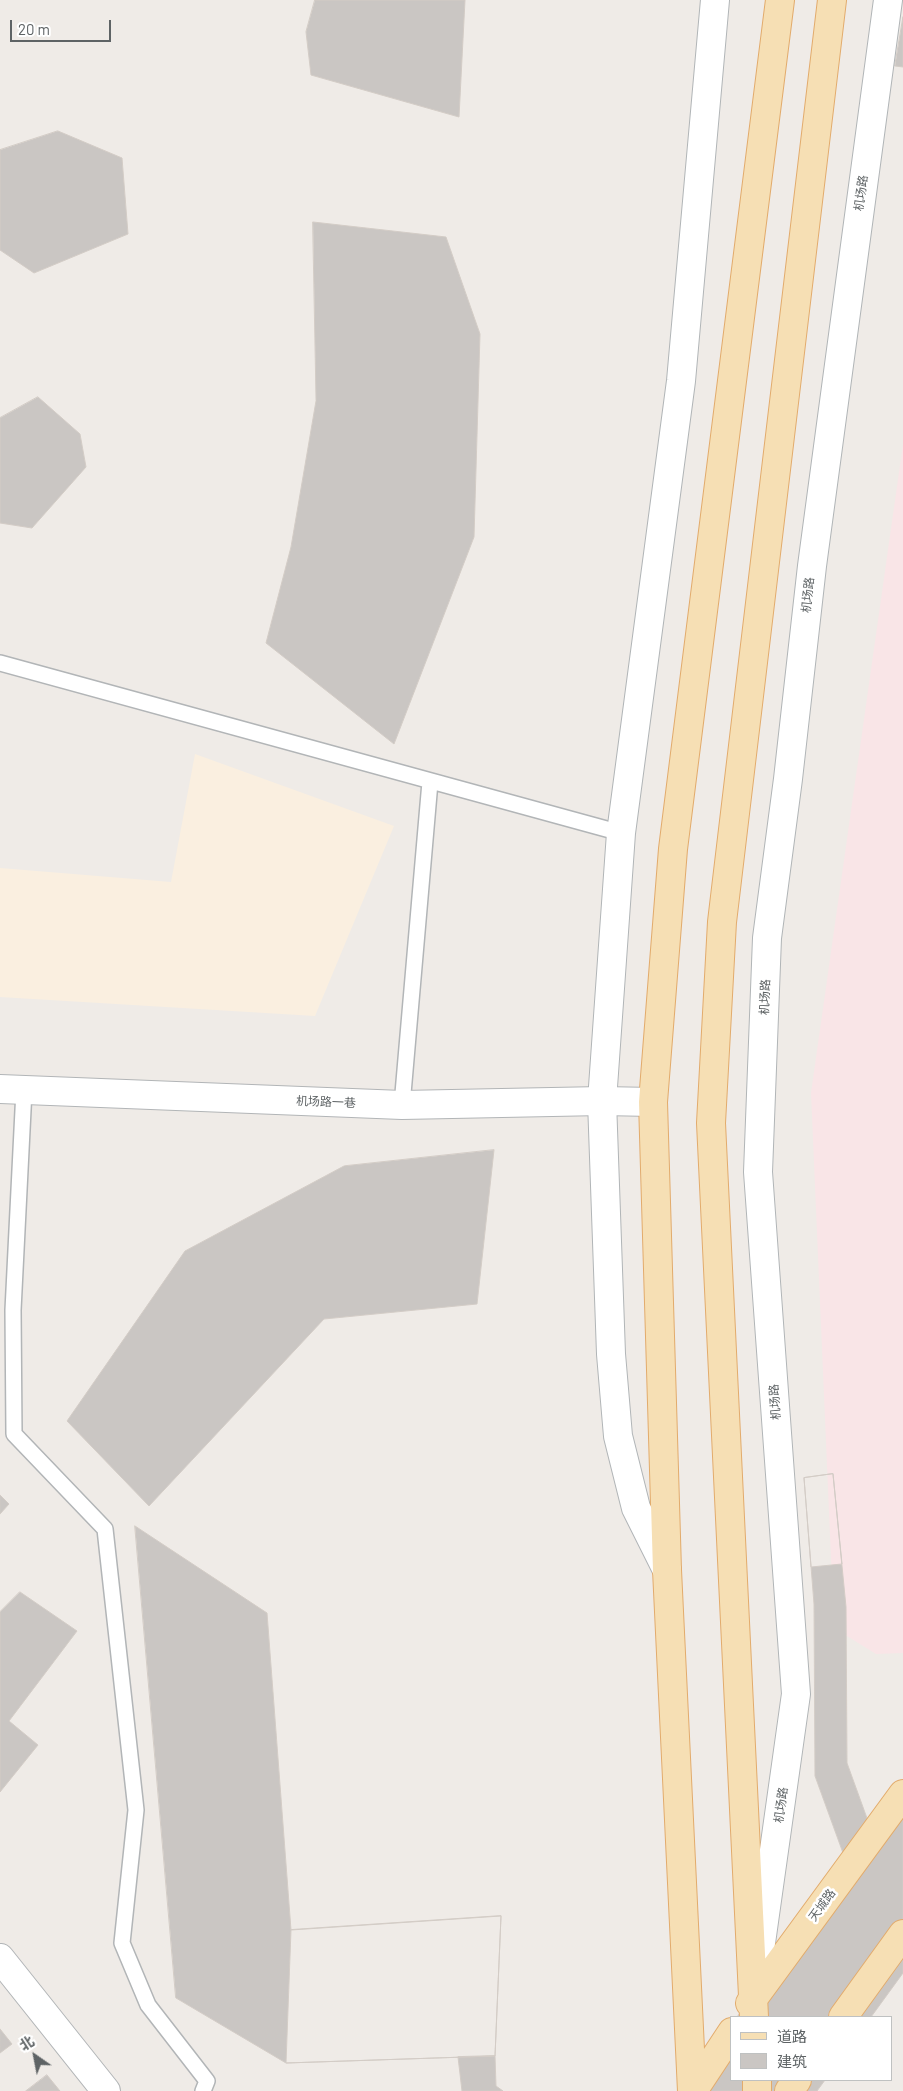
<!DOCTYPE html>
<meta charset="utf-8">
<style>
body{margin:0}
#map{position:relative;width:903px;height:2091px;overflow:hidden;background:#efebe7;font-family:Barlow,"Noto Sans SC",sans-serif}
canvas{display:block}
.legend{position:absolute;left:730px;top:2016px;width:162px;height:65px;box-sizing:border-box;background:#fff;border:1px solid #bfc1c1;margin:0;padding:6px 9px;list-style:none;font-size:15px;color:#5e6365}
.legend li{display:flex;align-items:center;gap:10px;height:25px}
.legend b{width:25px;border:1px solid #bfc1c1}
.north{position:absolute;left:10px;top:2031px;width:50px;height:50px;-webkit-text-stroke:4px #fff;paint-order:stroke;rotate:327deg;font-size:14px;font-weight:700;line-height:20px;text-align:center;color:#5e6365}
.north::after{content:'';display:block;margin:auto;width:18px;height:22px;background:#5e6365;clip-path:polygon(50% 0,100% 100%,50% 72%,0 100%)}
.scale{position:absolute;left:10px;top:20px;width:101px;height:22px;box-sizing:border-box;border:2px solid #5e6365;border-top:0;padding-left:6px;font-size:15px;line-height:18px;white-space:nowrap;color:#5e6365;-webkit-text-stroke:4px #fff;paint-order:stroke}
</style>
<div id="map">
<canvas width="903" height="2091"></canvas>
<ul class="legend">
<li><b style="height:6px;background:#f6dfb4"></b>道路</li>
<li><b style="height:14px;background:#cac6c3"></b>建筑</li>
</ul>
<div class="north">北</div>
<div class="scale">20 m</div>
</div>
<script>
const c = document.querySelector('canvas').getContext('2d');
c.lineJoin = 'round';
function fill(path, color) { c.fillStyle = color; c.fill(path, 'evenodd'); }
function stroke(path, color, width, dash) { c.strokeStyle = color; c.lineWidth = width; c.lineCap = dash ? 'butt' : 'round'; c.setLineDash(dash || []); c.stroke(path); }
function write(font, color, halo, rows, align = 'center') {
  c.font = font + ' Barlow,"Noto Sans SC",sans-serif'; c.lineWidth = 5; c.setLineDash([]); c.textBaseline = 'middle'; c.strokeStyle = halo; c.fillStyle = color; for (const [text, x, y, turn = 0] of rows) {
    c.save(); c.translate(x, y); c.rotate((+turn || 0) * Math.PI / 180); c.textAlign = isNaN(turn) ? turn : align; if (halo) c.strokeText(text, 0, 0); c.fillText(text, 0, 0); c.restore();
  }
}
fill(new Path2D(`
 M195,754L394,826L315,1016L0,997V868L171,882Z`), '#faefe0');
fill(new Path2D(`
 M903,444V1653L876,1654L834,1628L811,1093Z`), '#f9e5e7');
const building = new Path2D(`
 M315,0H465L459,117L311,75L306,32Z
 M903,17V67L895,66Z
 M58,131L122,158L128,234L34,273L0,250V150Z
 M313,222L446,237L480,334L474,537L394,744L266,643L291,547L316,401Z
 M38,397L80,434L86,467L32,528L0,523V418Z
 M494,1150L477,1304L324,1319L149,1506L67,1421L185,1251L344,1166Z
 M833,1474L846,1607L847,1763L872,1832L903,1790V1973L871,2017H737L847,1864L815,1776L814,1604L804,1478Z
 M833,1474L842,1564L811,1567L804,1478Z
 M0,1495L9,1504L0,1514Z
 M135,1526L267,1613L291,1930L501,1916L495,2056L286,2063L176,1998Z
 M20,1592L77,1631L9,1721L38,1745L0,1792V1612Z
 M501,1916L495,2056L286,2063L291,1930Z
 M732,2024V2080H825L817,2091H683Z
 M0,2029L12,2044L0,2053Z
 M495,2056L496,2086L503,2091H462L458,2057Z
 M47,2075L60,2091H26Z`);
fill(building, '#cac6c3');
stroke(building, '#d3ccc6', 1);
const service = new Path2D(`
 M0,663L621,833
 M24,1090L13,1310L14,1434L105,1529L136,1810L122,1943L148,2005L207,2081L203,2091
 M402,1105L430,782`);
const minor = new Path2D(`
 M0,1958L106,2091`);
const tertiary = new Path2D(`
 M0,1089L402,1105L602,1101L653,1102`);
const secondary = new Path2D(`
 M667,1570L636,1508L618,1436L611,1354L602,1101L621,833L681,381L715,0
 M758,1964L796,1694L758,1172L767,938L788,779L812,566L888,0`);
const primary = new Path2D(`
 M750,2003L903,1794
 M754,2017L711,1123L722,922L832,0
 M843,2017L903,1934
 M757,2080V2091
 M692,2091L667,1570L653,1102L673,849L780,0
 M693,2091L732,2032
 M789,2091L797,2080`);
stroke(service, '#b2b5b7', 18);
stroke(minor, '#b2b5b7', 30);
stroke(tertiary, '#b2b5b7', 30);
stroke(secondary, '#b1b5b7', 30);
stroke(primary, '#e2ab6c', 30);
stroke(service, '#fff', 15);
stroke(minor, '#fff', 28);
stroke(tertiary, '#fff', 28);
stroke(secondary, '#fff', 28);
stroke(primary, '#f6dfb4', 28);
write('12px', '#5e6365', '#fff', [
 ["机场路",861,193,-82],
 ["机场路",808,595,-84],
 ["机场路",765,997,-88],
 ["机场路一巷",326,1102,2],
 ["机场路",775,1402,-94],
 ["机场路",781,1805,-82],
 ["天城路",822,1905,-54]
]);
</script>
